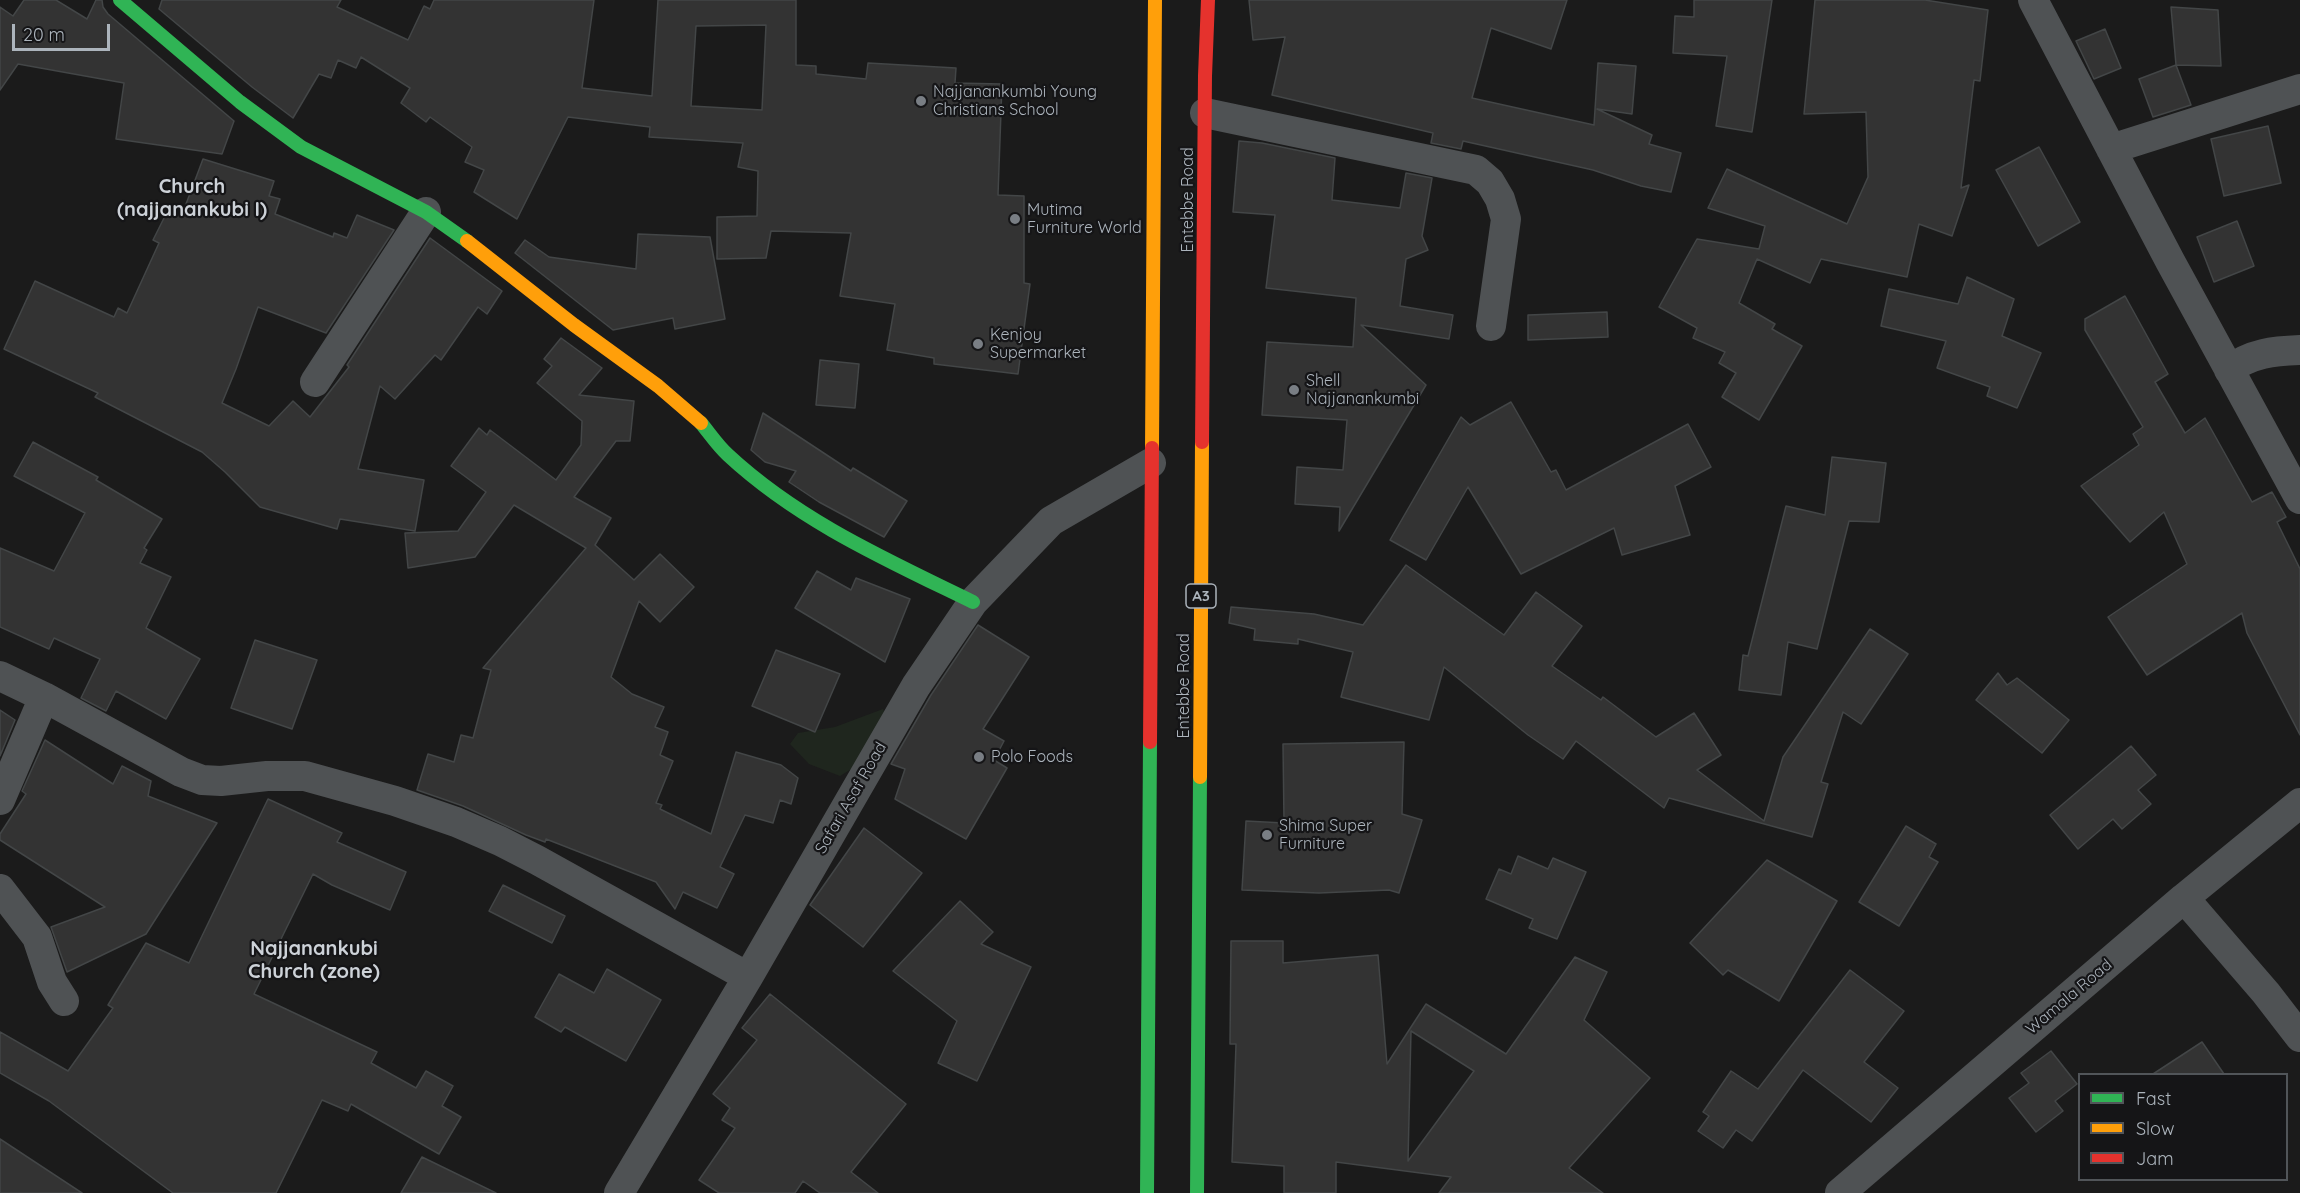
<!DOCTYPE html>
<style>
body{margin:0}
#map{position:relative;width:2300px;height:1193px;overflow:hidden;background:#1b1b1b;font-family:Quicksand,sans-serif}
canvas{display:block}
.legend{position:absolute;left:2078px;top:1073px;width:210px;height:108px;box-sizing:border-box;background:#151517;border:2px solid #515559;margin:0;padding:8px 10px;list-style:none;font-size:18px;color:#acb4bc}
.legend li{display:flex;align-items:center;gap:12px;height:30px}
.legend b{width:30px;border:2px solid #515559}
.scale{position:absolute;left:12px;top:24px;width:98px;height:27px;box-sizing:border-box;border:3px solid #acb4bc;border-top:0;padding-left:8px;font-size:18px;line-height:21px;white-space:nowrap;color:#acb4bc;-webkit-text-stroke:4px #151517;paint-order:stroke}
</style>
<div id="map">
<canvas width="2300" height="1193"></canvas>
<ul class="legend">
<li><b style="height:8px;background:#30b455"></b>Fast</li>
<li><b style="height:8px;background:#ff9f0a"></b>Slow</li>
<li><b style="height:8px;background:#e5322d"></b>Jam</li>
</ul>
<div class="scale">20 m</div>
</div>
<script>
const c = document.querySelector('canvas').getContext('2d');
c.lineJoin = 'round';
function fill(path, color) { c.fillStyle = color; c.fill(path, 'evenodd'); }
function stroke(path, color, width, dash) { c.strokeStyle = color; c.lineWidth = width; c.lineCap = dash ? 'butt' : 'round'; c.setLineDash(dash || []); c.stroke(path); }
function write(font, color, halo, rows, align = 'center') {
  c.font = font + ' Quicksand,sans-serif'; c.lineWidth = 4.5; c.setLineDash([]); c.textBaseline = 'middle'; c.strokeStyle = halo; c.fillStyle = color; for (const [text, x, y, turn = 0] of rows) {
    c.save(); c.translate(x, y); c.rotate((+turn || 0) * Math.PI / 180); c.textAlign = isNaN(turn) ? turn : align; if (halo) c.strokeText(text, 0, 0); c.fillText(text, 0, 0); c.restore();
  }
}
fill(new Path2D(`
 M883,709L888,721L866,760L840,776L809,764L790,744L798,733L835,727Z`), '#1f261e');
const building = new Path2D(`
 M24,0H56L87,19L96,0H102L103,7L108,14L234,121L222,154L116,139L124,83L18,64L0,90V7L13,16Z
 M162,0H341L337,7L408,40L424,6L430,9L434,0H594L582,88L652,96L658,0H796V65L816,66V74L866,79L868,63L956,68L955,83L1002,84L998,195L1024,196V283L1030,284L1018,374L934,364V358L887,350L895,304L840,296L851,233L771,231L766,258L717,259V217L757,216L758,171L738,167L743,143L649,137L650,127L568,117L517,219L474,192L484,170L465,162L472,147L430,117L426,122L401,103L410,88L361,57L356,68L338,60L331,78L319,74L293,118L252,87L159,9ZM766,25L762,110L691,106L696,26Z
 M1249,0H1567L1551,49L1491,28L1472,98L1594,125L1598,63L1636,66L1632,114L1597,109L1652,135L1649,144L1681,153L1671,192L1641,186L1593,170L1463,141L1461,149L1431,143L1433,133L1272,95L1285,37L1253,40Z
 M1694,0H1772L1752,132L1716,126L1727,56L1673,53L1675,16L1694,17Z
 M1815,0H1925L1988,10L1980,81L1974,80L1961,188L1969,185L1952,236L1919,224L1907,277L1821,259L1810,283L1757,259L1739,303L1775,324L1772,329L1802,346L1759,420L1722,397L1736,373L1719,363L1725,352L1693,338L1697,328L1659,307L1697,239L1759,249L1765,226L1708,208L1727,169L1847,224L1868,177L1866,112L1804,114Z
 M2171,7L2218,10L2221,66L2176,65Z
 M2105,29L2121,68L2094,79L2076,41Z
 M2176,65L2191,105L2153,117L2139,79Z
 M2268,126L2281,183L2224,196L2211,139Z
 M1239,141L1262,143L1335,158L1332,200L1400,208L1406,173L1432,178L1422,236L1428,250L1406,259L1400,306L1453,315L1449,339L1361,325L1426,385L1339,531L1340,507L1295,504L1297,467L1343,470L1347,420L1262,415L1267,342L1353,347L1356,298L1266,288L1275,215L1233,212Z
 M2039,147L2080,222L2038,246L1996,170Z
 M203,159L274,181L269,196L280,199L275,214L333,237L334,233L347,238L357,215L394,230L326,333L258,307L236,369L222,403L269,426L293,401L310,417L349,367L347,365L430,238L502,291L487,314L478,307L441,360L435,355L395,399L380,386L358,469L424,480L415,531L340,519L337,529L260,507L225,472L202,452L95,397L98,393L4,349L35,281L114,317L118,308L127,313L159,243L153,240L170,206L183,212Z
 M2237,221L2254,266L2214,282L2197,237Z
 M638,234L710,237L725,319L675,329L673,318L613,330L515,253L525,240L549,257L636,269Z
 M1967,277L2014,299L2002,336L2041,353L2017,408L1987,396L1990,387L1937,368L1946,341L1881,326L1889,289L1958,304Z
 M2125,296L2168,374L2155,382L2185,433L2205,418L2252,502L2272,492L2286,517L2277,522L2300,569V735L2247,633L2242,613L2147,675L2108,617L2187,564L2164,512L2130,542L2081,486L2139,445L2133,434L2143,427L2085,330V319Z
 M1607,312L1608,337L1528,340V315Z
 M561,338L602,368L579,395L634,401L630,441H616L574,497L611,518L595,545L634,580L660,554L694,587L660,622L639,601L611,677L632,694L664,707L655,727L668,732L660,755L673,761L656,803L662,805L660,809L711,834L736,752L781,765L798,778L791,804L780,800L773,823L745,815L720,867L734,874L717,908L683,892L675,909L656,882L546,839L545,842L526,835L463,806L417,790L428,754L454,762L461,735L473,738L491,670L483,668L586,548L514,505L475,557L408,568L405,533L458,531L486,492L451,466L479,428L487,435L490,430L556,480L581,445L582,421L537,383L552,366L544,359Z
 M820,360L859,364L855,408L816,405Z
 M1511,402L1551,472L1556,470L1566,490L1688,424L1711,467L1675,486L1690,535L1622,555L1614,528L1521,574L1468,487L1426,560L1390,540L1461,417L1470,425Z
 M763,413L851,471L853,468L907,501L884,537L819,502L789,482L796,471L765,462L751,450Z
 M33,442L98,477L96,480L162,519L144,548L147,550L140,563L171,577L146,628L200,659L166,719L116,691L106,711L81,698L100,659L54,638L49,649L0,627V548L54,571L85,513L14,476Z
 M1832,457L1886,463L1879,522L1849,521L1817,649L1788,642L1781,695L1739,690L1743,655L1748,656L1786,506L1825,515Z
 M1406,565L1504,635L1536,592L1582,626L1552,666L1601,700L1603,697L1656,737L1694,713L1721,755L1697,770L1764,821L1783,757L1870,629L1908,654L1861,724L1843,712L1821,782L1828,784L1812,837L1669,798L1664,808L1576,741L1563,759L1528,735L1444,667L1429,720L1341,697L1353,652L1298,639V644L1254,640L1255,629L1229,623L1231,607L1314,614L1363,625Z
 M817,571L851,590L856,578L910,599L885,662L795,608Z
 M978,625L1029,657L983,729L1004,741L994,760L1007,768L966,839L895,799L905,769L891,764L931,695Z
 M255,640L317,660L292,729L231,708Z
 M776,650L840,674L815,732L752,706Z
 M1998,673L2007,685L2017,678L2069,720L2042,753L1976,700Z
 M0,710L15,720L0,756Z
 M45,740L113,784L122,766L151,781L148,796L217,823L146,934L67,972L51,927L105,907L0,840V834L26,794L22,791Z
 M1404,742L1402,814L1422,820L1399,893L1389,890L1319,893L1242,890L1246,821L1284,823L1283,744Z
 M2131,746L2156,775L2138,790L2151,804L2122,829L2113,819L2078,849L2050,815Z
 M268,799L342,833L337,842L406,872L390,910L332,885L313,874L254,994L377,1052L371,1063L416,1088L426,1071L453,1086L442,1106L461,1117L439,1154L351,1104L348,1111L322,1100L276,1193H173L49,1101L0,1073V1032L68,1071L113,1008L108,1005L146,943L189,963Z
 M1906,826L1936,844L1929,857L1938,862L1899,926L1859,902Z
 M864,828L922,873L863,947L810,905Z
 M1518,856L1548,869L1553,858L1586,872L1557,939L1529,928L1533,919L1486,899L1499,869L1511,874Z
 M1767,860L1837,901L1779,1001L1728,970L1723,975L1690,943Z
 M503,885L565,916L552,943L489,911Z
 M960,901L993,932L981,944L1031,967L977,1081L938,1063L957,1021L893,971Z
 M1231,941H1283V963L1378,955L1387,1064L1426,1004L1506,1054L1575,957L1607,972L1584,1020L1650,1078L1569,1168L1603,1193H1439L1451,1177L1336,1162V1193H1284V1166L1232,1162L1236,1044H1230ZM1411,1031L1474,1071L1408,1161Z
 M607,969L661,1000L626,1061L565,1027L561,1032L535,1017L559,974L594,993Z
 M1850,970L1904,1011L1864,1062L1898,1088L1871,1122L1803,1070L1752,1141L1736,1130L1723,1148L1698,1131L1709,1116L1703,1112L1731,1071L1758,1089Z
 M770,994L906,1104L851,1172L878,1193H820L803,1181L795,1193H719L699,1180L735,1128L722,1120L730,1108L713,1094L757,1040L742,1028Z
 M2202,1042L2224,1074H2153Z
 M2051,1051L2077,1084L2055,1101L2063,1111L2036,1132L2009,1098L2029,1083L2021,1073Z
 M0,1139L82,1193H0Z
 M422,1157L496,1193H401Z`);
fill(building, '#333');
stroke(building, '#434647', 1.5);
stroke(new Path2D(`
 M2033,0L2170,261L2300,499
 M1205,113L1476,170L1490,182L1500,199L1506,219L1491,326
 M2111,149L2300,89
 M2229,370C2251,353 2274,351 2300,350
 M315,382L426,212
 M0,676L44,697L181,772L202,780L221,781L267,776H305L395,801L456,822L500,841L537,860L748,977
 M0,800L44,697
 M0,889L37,937L52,982L64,1001
 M2184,898L2266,993L2300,1037
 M619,1193L748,977L916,686L973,602L1051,521L1151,463
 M1840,1193L2184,898L2300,803`), '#4f5254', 30);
stroke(new Path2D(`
 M120,0L240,102L301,147L426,212L467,241
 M701,423C710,434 718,446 728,455C799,521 887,560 973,602
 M1147,1193L1150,742
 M1197,1193L1200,777`), '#30b455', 14);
stroke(new Path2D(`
 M467,241L574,325L658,386L701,423
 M1152,448L1155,0
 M1200,777L1202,442`), '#ff9f0a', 14);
stroke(new Path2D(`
 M1202,442L1205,76L1208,0
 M1150,742L1152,448`), '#e5322d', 14);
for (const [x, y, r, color] of [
 [921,101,6,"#797e84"],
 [1015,219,6,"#797e84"],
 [978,344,6,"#797e84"],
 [1294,390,6,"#797e84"],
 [979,757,6,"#797e84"],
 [1267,835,6,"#797e84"]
]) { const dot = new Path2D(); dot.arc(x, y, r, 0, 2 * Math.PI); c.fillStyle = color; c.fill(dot); stroke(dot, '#151517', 2); }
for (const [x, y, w] of [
 [1201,596,30]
]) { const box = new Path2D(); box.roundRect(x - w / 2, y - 12, w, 24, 4.5); c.fillStyle = '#151517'; c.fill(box); stroke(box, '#acb4bc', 1.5); }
write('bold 15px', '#acb4bc', null, [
 ["A3",1201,596]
]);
write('16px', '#acb4bc', '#151517', [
 ["Najjanankumbi Young",933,92],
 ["Christians School",933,110],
 ["Mutima",1027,210],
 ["Furniture World",1027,228],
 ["Kenjoy",990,335],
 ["Supermarket",990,353],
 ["Shell",1306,381],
 ["Najjanankumbi",1306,399],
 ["Polo Foods",991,757],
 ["Shima Super",1279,826],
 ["Furniture",1279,844]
], 'left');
write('16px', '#acb4bc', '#151517', [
 ["Entebbe Road",1188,200,-90],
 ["Entebbe Road",1184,686,-90],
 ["Safari Asaf Road",851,798,-60],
 ["Wamala Road",2069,997,-40]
]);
write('bold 20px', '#cdd2d8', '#151517', [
 ["Church",192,187],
 ["(najjanankubi I)",192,210],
 ["Najjanankubi",314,949],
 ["Church (zone)",314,972]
]);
</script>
